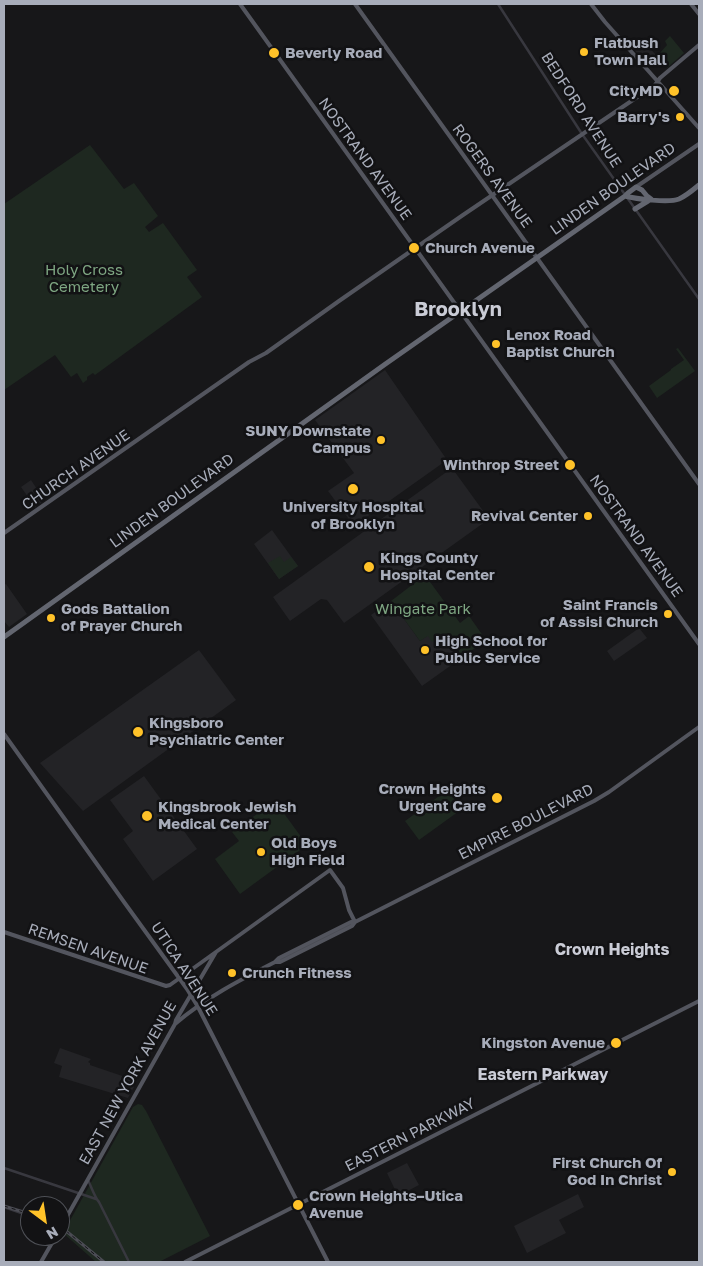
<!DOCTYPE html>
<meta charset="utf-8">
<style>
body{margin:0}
#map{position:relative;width:703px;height:1266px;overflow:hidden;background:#171719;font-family:"Golos Text",sans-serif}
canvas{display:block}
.frame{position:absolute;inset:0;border:5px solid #a8adba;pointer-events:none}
.north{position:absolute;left:20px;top:1196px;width:50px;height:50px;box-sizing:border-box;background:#121214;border:1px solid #4e5056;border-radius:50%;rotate:149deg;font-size:14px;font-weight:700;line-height:20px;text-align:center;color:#a8adba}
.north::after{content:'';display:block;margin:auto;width:18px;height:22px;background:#ffc229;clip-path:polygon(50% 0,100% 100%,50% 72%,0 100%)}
</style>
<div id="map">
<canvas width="703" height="1266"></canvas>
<div class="frame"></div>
<div class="north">N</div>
</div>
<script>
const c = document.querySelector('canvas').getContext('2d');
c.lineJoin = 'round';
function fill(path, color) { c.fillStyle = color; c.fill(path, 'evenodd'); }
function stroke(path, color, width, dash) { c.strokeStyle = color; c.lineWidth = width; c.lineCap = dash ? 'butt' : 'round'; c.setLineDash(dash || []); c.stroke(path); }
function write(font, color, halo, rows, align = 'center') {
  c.font = font + ' "Golos Text",sans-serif'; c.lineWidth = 5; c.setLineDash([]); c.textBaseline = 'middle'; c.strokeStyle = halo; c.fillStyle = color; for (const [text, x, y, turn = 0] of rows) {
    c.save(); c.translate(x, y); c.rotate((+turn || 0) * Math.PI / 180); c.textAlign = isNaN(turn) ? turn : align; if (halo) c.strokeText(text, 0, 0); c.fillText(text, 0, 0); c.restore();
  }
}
fill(new Path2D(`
 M641,39L657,56L647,64L632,47Z
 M385,370L447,460L354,526L328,491L354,473L315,420Z
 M452,468L489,519L344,623L327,600L321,599L290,621L273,597Z
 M31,480L37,489L36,491L43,501L35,507L21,487Z
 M272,530L298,566L279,579L254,544Z
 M6,584L27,614L9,627L4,621V585Z
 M391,601L420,641L428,635H443L460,659L422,686L371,615Z
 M639,628L647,638L614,661L607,651Z
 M199,650L236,700L83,811L40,763Z
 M144,776L197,849L153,881L123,839L133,831L110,800Z
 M60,1048L91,1059L88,1062L90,1063V1065L137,1081L128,1098L59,1077L62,1066L54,1063Z
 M407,1163L419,1185L398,1196L387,1173Z
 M578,1194L584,1207L559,1220L566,1233L527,1253L514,1226Z`), '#232326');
fill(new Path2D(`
 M670,36L684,53L667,68L666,64L661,60L659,54L667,45L665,41Z
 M90,145L124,189L134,183L158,216L145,227L149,232L163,223L197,270L187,277L202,297L95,375L93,373L87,377V380L83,383L77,373L71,377L55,355L4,390V204Z
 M678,348L695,371L657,398L649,386L671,370V369L684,360L676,349Z
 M280,556L284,562L291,557L298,566L279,579L268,563Z
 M425,575L460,623L469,616L486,640L460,659L443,635L432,642L428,636L420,641L391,601Z
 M446,791L450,792L462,809L419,840L405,821Z
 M275,801L307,845L240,894L215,859L239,841L232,832Z
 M138,1104L142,1105L146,1111L210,1236L159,1262H96L63,1233L133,1107Z`), '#1e2820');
stroke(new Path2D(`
 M498,4L582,134L699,299
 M4,1168L96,1199
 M88,1180C91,1186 95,1198 99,1202L129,1262
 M4,1207L30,1216`), '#38383f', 2.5);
stroke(new Path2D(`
 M240,4L699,644
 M355,4L699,484
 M591,4L605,22L699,128
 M691,4L699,14
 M636,187L699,144
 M4,533L249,362L266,353L339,301L463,215L655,85L660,78L699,45
 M4,734L124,902L187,989L198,1007L328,1262
 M4,932L166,986L170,985L330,870L343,888L349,910L355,922
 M275,962L279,958L351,922H355L594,801L609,792L699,727
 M175,1024C205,998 240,980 275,962H280L352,926L355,922
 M60,1229L175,1024L176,1020L216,952
 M41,1262L56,1236
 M185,1262L699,1001`), '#53555e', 4);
stroke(new Path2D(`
 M625,196C636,199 669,203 679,199C686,196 693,190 699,185
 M635,209L648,201
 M4,637L384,365L625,196L628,193L636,187L642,190L647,196L651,199`), '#636670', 5);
const rail = new Path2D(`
 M4,1206L30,1214
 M60,1226L104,1262`);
stroke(rail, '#4b4c54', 3);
stroke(rail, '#121214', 1, [4]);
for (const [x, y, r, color] of [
 [584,52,5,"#ffc229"],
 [274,53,6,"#ffc229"],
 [674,91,6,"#ffc229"],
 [680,117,5,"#ffc229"],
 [414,248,6,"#ffc229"],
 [496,344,5,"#ffc229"],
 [381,440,5,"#ffc229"],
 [570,465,6,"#ffc229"],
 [353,489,6,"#ffc229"],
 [588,516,5,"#ffc229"],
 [369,567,6,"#ffc229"],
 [668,614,5,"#ffc229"],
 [51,618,5,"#ffc229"],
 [425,650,5,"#ffc229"],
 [138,732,6,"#ffc229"],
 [497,798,6,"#ffc229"],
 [147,816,6,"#ffc229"],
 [261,852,5,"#ffc229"],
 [232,973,5,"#ffc229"],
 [616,1043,6,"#ffc229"],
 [672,1172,5,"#ffc229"],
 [298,1205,6,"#ffc229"]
]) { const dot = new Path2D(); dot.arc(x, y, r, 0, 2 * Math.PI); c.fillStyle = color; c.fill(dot); stroke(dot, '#121214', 2); }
write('bold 15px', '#a8adba', '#121214', [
 ["Flatbush",594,43],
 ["Town Hall",594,60],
 ["Beverly Road",285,53],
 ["CityMD",663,91,"right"],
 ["Barry's",670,117,"right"],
 ["Church Avenue",425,248],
 ["Lenox Road",506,335],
 ["Baptist Church",506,352],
 ["SUNY Downstate",371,431,"right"],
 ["Campus",371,448,"right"],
 ["Winthrop Street",559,465,"right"],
 ["University Hospital",353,507,"center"],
 ["of Brooklyn",353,524,"center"],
 ["Revival Center",578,516,"right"],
 ["Kings County",380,558],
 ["Hospital Center",380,575],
 ["Saint Francis",658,605,"right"],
 ["of Assisi Church",658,622,"right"],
 ["Gods Battalion",61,609],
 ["of Prayer Church",61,626],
 ["High School for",435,641],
 ["Public Service",435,658],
 ["Kingsboro",149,723],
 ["Psychiatric Center",149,740],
 ["Crown Heights",486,789,"right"],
 ["Urgent Care",486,806,"right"],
 ["Kingsbrook Jewish",158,807],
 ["Medical Center",158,824],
 ["Old Boys",271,843],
 ["High Field",271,860],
 ["Crunch Fitness",242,973],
 ["Kingston Avenue",605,1043,"right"],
 ["First Church Of",662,1163,"right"],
 ["God In Christ",662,1180,"right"],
 ["Crown Heights–Utica",309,1196],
 ["Avenue",309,1213]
], 'left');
write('15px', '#a8adba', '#121214', [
 ["BEDFORD AVENUE",581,110,57],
 ["NOSTRAND AVENUE",365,159,54],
 ["ROGERS AVENUE",492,176,54],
 ["LINDEN BOULEVARD",613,189,-35],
 ["CHURCH AVENUE",76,470,-35],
 ["LINDEN BOULEVARD",172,501,-36],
 ["NOSTRAND AVENUE",636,536,54],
 ["EMPIRE BOULEVARD",526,822,-27],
 ["REMSEN AVENUE",88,949,19],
 ["UTICA AVENUE",184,969,57],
 ["EAST NEW YORK AVENUE",128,1083,-61],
 ["EASTERN PARKWAY",410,1135,-27]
]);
write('15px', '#7ea682', '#121214', [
 ["Holy Cross",84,270],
 ["Cemetery",84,287],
 ["Wingate Park",423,609]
]);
write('bold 16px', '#caccd6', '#121214', [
 ["Crown Heights",612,950],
 ["Eastern Parkway",543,1075]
]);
write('bold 20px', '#caccd6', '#121214', [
 ["Brooklyn",458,310]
]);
</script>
